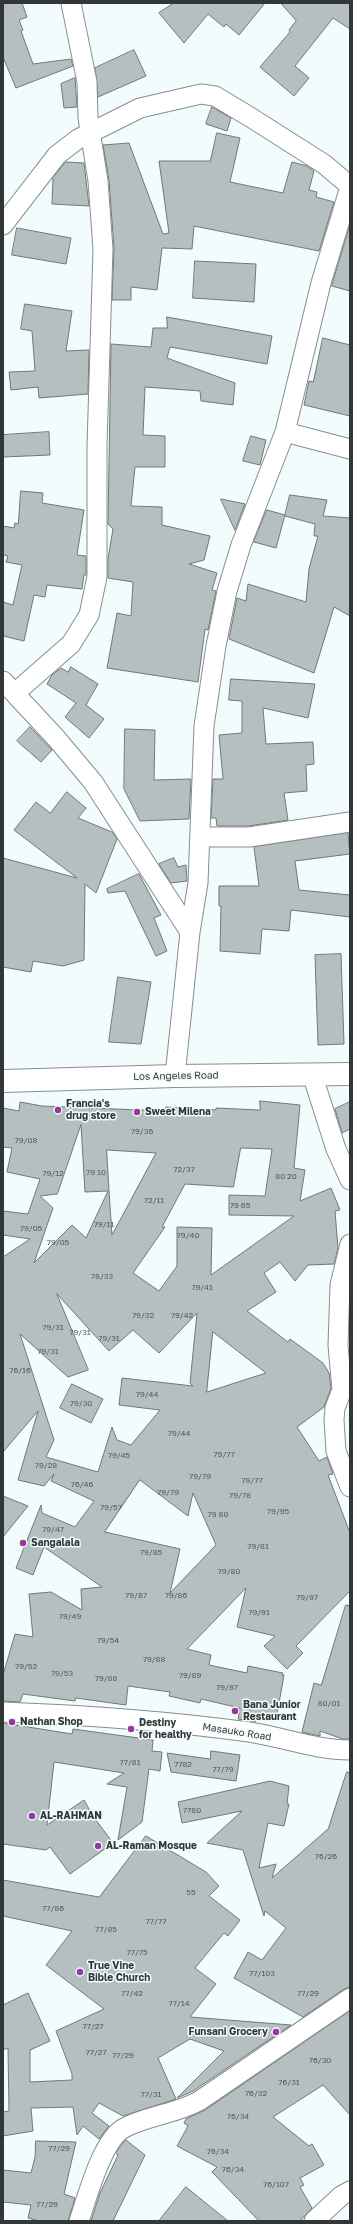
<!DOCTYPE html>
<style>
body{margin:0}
#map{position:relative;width:353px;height:2224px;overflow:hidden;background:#f2fcfc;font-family:"Golos Text",sans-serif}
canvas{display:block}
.frame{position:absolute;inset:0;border:4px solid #333636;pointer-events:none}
</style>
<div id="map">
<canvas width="353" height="2224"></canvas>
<div class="frame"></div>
</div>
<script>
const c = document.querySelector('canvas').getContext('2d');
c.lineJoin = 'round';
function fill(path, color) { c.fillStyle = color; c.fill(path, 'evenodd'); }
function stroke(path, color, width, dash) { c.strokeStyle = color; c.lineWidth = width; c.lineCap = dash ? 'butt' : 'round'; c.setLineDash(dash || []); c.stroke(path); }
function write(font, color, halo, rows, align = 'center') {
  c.font = font + ' "Golos Text",sans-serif'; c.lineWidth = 3; c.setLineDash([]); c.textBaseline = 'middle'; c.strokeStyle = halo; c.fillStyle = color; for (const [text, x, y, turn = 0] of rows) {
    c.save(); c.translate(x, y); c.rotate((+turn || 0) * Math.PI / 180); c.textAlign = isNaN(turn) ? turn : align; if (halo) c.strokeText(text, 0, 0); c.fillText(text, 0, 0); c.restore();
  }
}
const building = new Path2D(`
 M3,3H22L27,17L19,20L23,30L21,31L33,64L71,59L73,66L16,88L3,57Z
 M174,3H265L239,35L226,24L224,27L208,14L184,43L159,13Z
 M281,3H350V29L333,18L295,66L309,78L294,96L260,67L290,32L289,30L296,21Z
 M134,50L146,76L98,97L95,68Z
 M75,78L77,107L64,108L61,84Z
 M212,107L231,118L227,131L206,124Z
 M217,133L240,138L230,182L283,193L292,162L307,166L314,171L309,190L317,192L316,197L334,202L319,251L194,226L192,249L162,248L157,290L131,287V300H112L114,248L109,180L103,145L129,143L163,234L169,233L159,161H210Z
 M66,162L84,163L89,206L52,204L53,178Z
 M350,225V291L332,286Z
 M17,228L71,238L66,264L12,255Z
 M195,261L256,264L254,302L193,298Z
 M25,304L72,311L66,351L89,350L88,394L39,398L38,387L11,390L9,372L35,371L32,331L21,329Z
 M167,317L272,336L267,364L170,347L167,358L235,383L233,405L201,401L200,391L145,387L143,435L165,436V467H135L131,506L162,507V525L210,536L204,560L189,564L217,573L212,590L216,591L208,630L205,629L198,682L107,668L117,613L131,616L133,582L108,578V559L113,529L108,524L111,344L151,347L153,328H167Z
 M323,338L350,345V416L304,405L309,381L313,382Z
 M49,432L50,455L3,457V435Z
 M251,436L266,440L260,465L243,461Z
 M21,491L43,493L42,503L84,510L77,555L86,556V575H84L82,589L47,585L45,597L34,595L24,641L3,636V602L13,605L22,565L6,562L8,556L3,555V526L14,528L15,523L18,524Z
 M290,495L327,500L323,516L350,518V616L334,607L314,673L229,639L237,598L246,601L248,584L306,602L309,569L318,536H314L315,524L285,516Z
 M221,499L245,504L235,530Z
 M267,510L285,515L276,548L254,542Z
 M71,667L98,684L86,705L104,719L89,738L65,717L76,703L47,684L52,675L61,668L68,672Z
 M231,679L315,684L308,718L263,708L266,744L313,742L314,764L306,765L307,791L284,793L288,820L249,826H217L216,818H211L213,779H223L219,735L242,733V701L229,700Z
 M30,727L52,750L41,762L17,741Z
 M125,729L155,730L154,780L191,779L189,819L140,821L124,789Z
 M67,792L86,808L78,818L112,832L117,839L96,893L85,884L84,960L63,966L33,961L31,972L3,967V858L77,878L14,830L36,802L50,813Z
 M348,833L350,854L295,861L299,890L350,895V917L291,910L289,931L262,929L260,954L220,951L221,906H219V886H259L254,847Z
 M174,858L178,867L186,865L187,881L171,883L159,864Z
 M139,874L161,915L154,918L167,951L156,956L125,891L108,893L107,889Z
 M341,954L344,1044L318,1045L315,955Z
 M118,977L151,982L141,1044L109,1042Z
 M260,1101L300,1105L294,1168L305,1170L300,1201L331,1188L340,1210L335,1211L338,1248L334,1264L308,1265L295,1281L280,1262L264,1273L276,1292L247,1311L288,1342L290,1339L323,1363L329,1373L331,1388L324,1407L297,1427L319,1461L327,1457L333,1474L328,1475L350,1533V1591L296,1646L303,1653L287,1669L264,1646L275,1636L237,1627L246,1588L187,1649L211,1655L209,1665L247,1673L248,1666L283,1673L282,1675H284L276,1720L257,1715L255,1722L238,1719L240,1708L201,1699L200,1703L169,1696L170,1692L128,1686L126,1705L76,1698L75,1701L23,1694L20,1702L3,1701V1675L15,1634L33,1637L29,1594L51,1592L82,1610L81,1589L102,1587L44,1547L33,1575L16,1568L41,1505L42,1513L75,1527L94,1501L51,1481L54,1474L44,1486L18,1480L38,1411L3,1452V1257L30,1239L3,1235V1211L28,1214L40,1179L7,1172L12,1148L3,1147V1108L19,1111L20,1102L42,1106L165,1111L166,1107L216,1110V1108L260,1110ZM81,1125L85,1192L108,1191L86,1238L72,1225L34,1263L53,1208L40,1196L57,1194ZM241,1148L272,1149L265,1196L229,1195V1215L294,1216L211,1275L212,1228L177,1227V1266L159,1291L133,1273L165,1227H162L185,1184L233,1187ZM107,1150L156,1153L112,1235L109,1191ZM57,1294L109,1351L133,1330L159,1353L197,1313L190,1383L193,1386L122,1378L119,1405L160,1410L131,1445L117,1440L112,1427L98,1472L46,1457L54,1440L20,1334L68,1377L88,1370ZM213,1332L266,1373L207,1392ZM140,1480L188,1516L193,1493L216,1545L170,1593L180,1549L105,1532Z
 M350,1102V1129L342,1133L335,1109Z
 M72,1384L103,1399L91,1423L60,1408Z
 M3,1496L28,1506L3,1537Z
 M346,1605L350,1606V1739H343L320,1731V1736L302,1732L314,1683L321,1685Z
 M3,1723L72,1734L73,1729L153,1740L152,1751L162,1752L160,1771L149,1769L142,1822L118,1840L127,1787L107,1784L124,1773L54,1762L47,1825L84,1800L93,1816L113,1843L70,1874L50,1847L46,1850L3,1844Z
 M211,1751L240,1755L236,1781L171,1772L167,1753L210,1759Z
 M347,1772L350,1773V1987L344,1989L303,2017L234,1978L248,1952L262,1960L286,1928L265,1911L264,1916L243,1850L207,1843L242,1811L182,1823L178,1802L270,1781L289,1786L287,1804H289L284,1826L268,1823L259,1868L276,1864L272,1878L328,1829Z
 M146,1836L206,1872L219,1886L209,1896L240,1920L228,1936L224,1933L195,1968L216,1984L190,2017L291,2025L193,2091L177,2098L224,2051L190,2039L158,2058L176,2099L123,2116L99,2103L92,2113L109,2126L99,2139L83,2126L77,2135L73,2107L31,2108L33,2131L3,2136V2112L9,2111L8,2048L3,2050V2005L28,1993L50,2041L30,2050V2082L72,2080V2074L56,2031L104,2009L46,1965L72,1931L3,1916V1880L99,1897Z
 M350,2011V2115L323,2085L273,2117L309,2146L312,2144L324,2165L300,2178L304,2185L300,2187L312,2208L300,2221H259L212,2172L217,2167L177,2146L188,2126L184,2123L186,2119L205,2110Z
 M126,2140L145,2155L113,2221H91L100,2193L118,2155L116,2153Z
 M36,2141L76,2142L64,2194L75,2198L68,2221H39L28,2218L31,2205L3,2202V2170L31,2173L35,2157Z
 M186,2187L228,2221H159Z`);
fill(building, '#b5bfbf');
stroke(building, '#707878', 1);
const minor = new Path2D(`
 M3,225L57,155L78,139L140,108L201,94L215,96L250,117L324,164L350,186
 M285,432L350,449
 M3,681L56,738L93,782L190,932L175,1076
 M15,693L71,644L89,615L97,577V446L103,249L98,181L88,118L87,82L71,3
 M201,837H249L350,822
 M190,932L198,883L204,726L216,646L227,591L241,545L285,432L321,283L350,187
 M312,1074L336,1149L350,1180
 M350,1244L340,1285L338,1345L342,1390L335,1408L334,1420L336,1451L350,1487
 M3,1712C85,1715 167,1721 249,1732C283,1737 315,1750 350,1750
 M79,2221C87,2198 102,2140 124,2128C147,2116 175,2114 199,2101L350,1998
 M314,2221L341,2196L350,2191`);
const secondary = new Path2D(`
 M3,1081L175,1076L350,1074`);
stroke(minor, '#868e8f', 21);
stroke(secondary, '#868e8f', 24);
stroke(minor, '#fff', 19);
stroke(secondary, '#fff', 22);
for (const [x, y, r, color] of [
 [58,1110,4,"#9a379e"],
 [137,1112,4,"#9a379e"],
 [23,1543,4,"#9a379e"],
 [235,1711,4,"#9a379e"],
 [12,1722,4,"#9a379e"],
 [131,1729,4,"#9a379e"],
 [32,1816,4,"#9a379e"],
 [98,1846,4,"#9a379e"],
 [80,1972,4,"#9a379e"],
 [276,2032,4,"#9a379e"]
]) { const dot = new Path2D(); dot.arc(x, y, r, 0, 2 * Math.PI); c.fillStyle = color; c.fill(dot); stroke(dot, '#f2fcfc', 1.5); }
write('8px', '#545858', null, [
 ["79/36",142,1131],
 ["79/08",26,1140],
 ["72/37",184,1169],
 ["79 10",96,1172],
 ["79/12",53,1173],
 ["80 20",286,1176],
 ["72/11",154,1200],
 ["79 65",240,1205],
 ["79/11",104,1224],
 ["79/05",31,1228],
 ["79/40",188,1235],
 ["79/05",58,1242],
 ["78/33",102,1276],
 ["79/41",202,1287],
 ["79/32",143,1315],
 ["79/42",182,1315],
 ["79/31",53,1327],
 ["79/31",80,1332],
 ["79/31",109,1338],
 ["79/31",48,1351],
 ["76/16",20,1370],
 ["79/44",147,1394],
 ["79/30",81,1403],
 ["79/44",179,1433],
 ["79/77",224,1454],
 ["79/45",119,1455],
 ["79/28",46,1465],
 ["79/79",200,1476],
 ["79/77",252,1480],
 ["76/46",82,1484],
 ["79/79",168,1492],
 ["79/78",240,1495],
 ["79/57",111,1507],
 ["79/95",278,1511],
 ["79 80",218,1514],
 ["79/47",53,1529],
 ["79/81",258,1546],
 ["79/85",151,1552],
 ["79/80",229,1571],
 ["79/87",136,1595],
 ["79/86",176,1595],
 ["79/97",307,1597],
 ["79/91",259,1612],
 ["79/49",70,1616],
 ["79/54",108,1640],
 ["79/88",154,1659],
 ["79/52",26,1666],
 ["79/53",62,1673],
 ["79/89",190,1675],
 ["79/88",106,1678],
 ["79/87",227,1687],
 ["80/01",329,1703],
 ["77/81",130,1762],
 ["7782",183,1764],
 ["77/79",223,1769],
 ["7780",192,1810],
 ["76/26",326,1856],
 ["55",191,1892],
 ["77/86",53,1908],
 ["77/77",156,1921],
 ["77/85",106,1929],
 ["77/75",137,1952],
 ["77/103",262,1973],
 ["77/42",132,1993],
 ["77/29",308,1993],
 ["77/14",179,2003],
 ["77/27",93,2026],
 ["77/27",96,2052],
 ["77/29",123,2055],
 ["76/30",320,2060],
 ["76/31",289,2082],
 ["76/32",256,2093],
 ["77/31",151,2094],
 ["76/34",238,2116],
 ["77/29",59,2148],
 ["76/34",218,2151],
 ["76/34",233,2169],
 ["76/107",276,2184],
 ["77/29",47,2204]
]);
write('10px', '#333636', '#f2fcfc', [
 ["Los Angeles Road",176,1076,-1],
 ["Masauko Road",237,1732,9]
]);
write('bold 10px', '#333636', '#f2fcfc', [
 ["Francia's",66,1104],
 ["drug store",66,1116],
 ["Sweet Milena",145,1112],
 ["Sangalala",31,1543],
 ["Bana Junior",243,1705],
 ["Restaurant",243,1717],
 ["Nathan Shop",20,1722],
 ["Destiny",139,1723],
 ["for healthy",139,1735],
 ["AL-RAHMAN",40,1816],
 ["AL-Raman Mosque",106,1846],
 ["True Vine",88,1966],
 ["Bible Church",88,1978],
 ["Funsani Grocery",268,2032,"right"]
], 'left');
</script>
